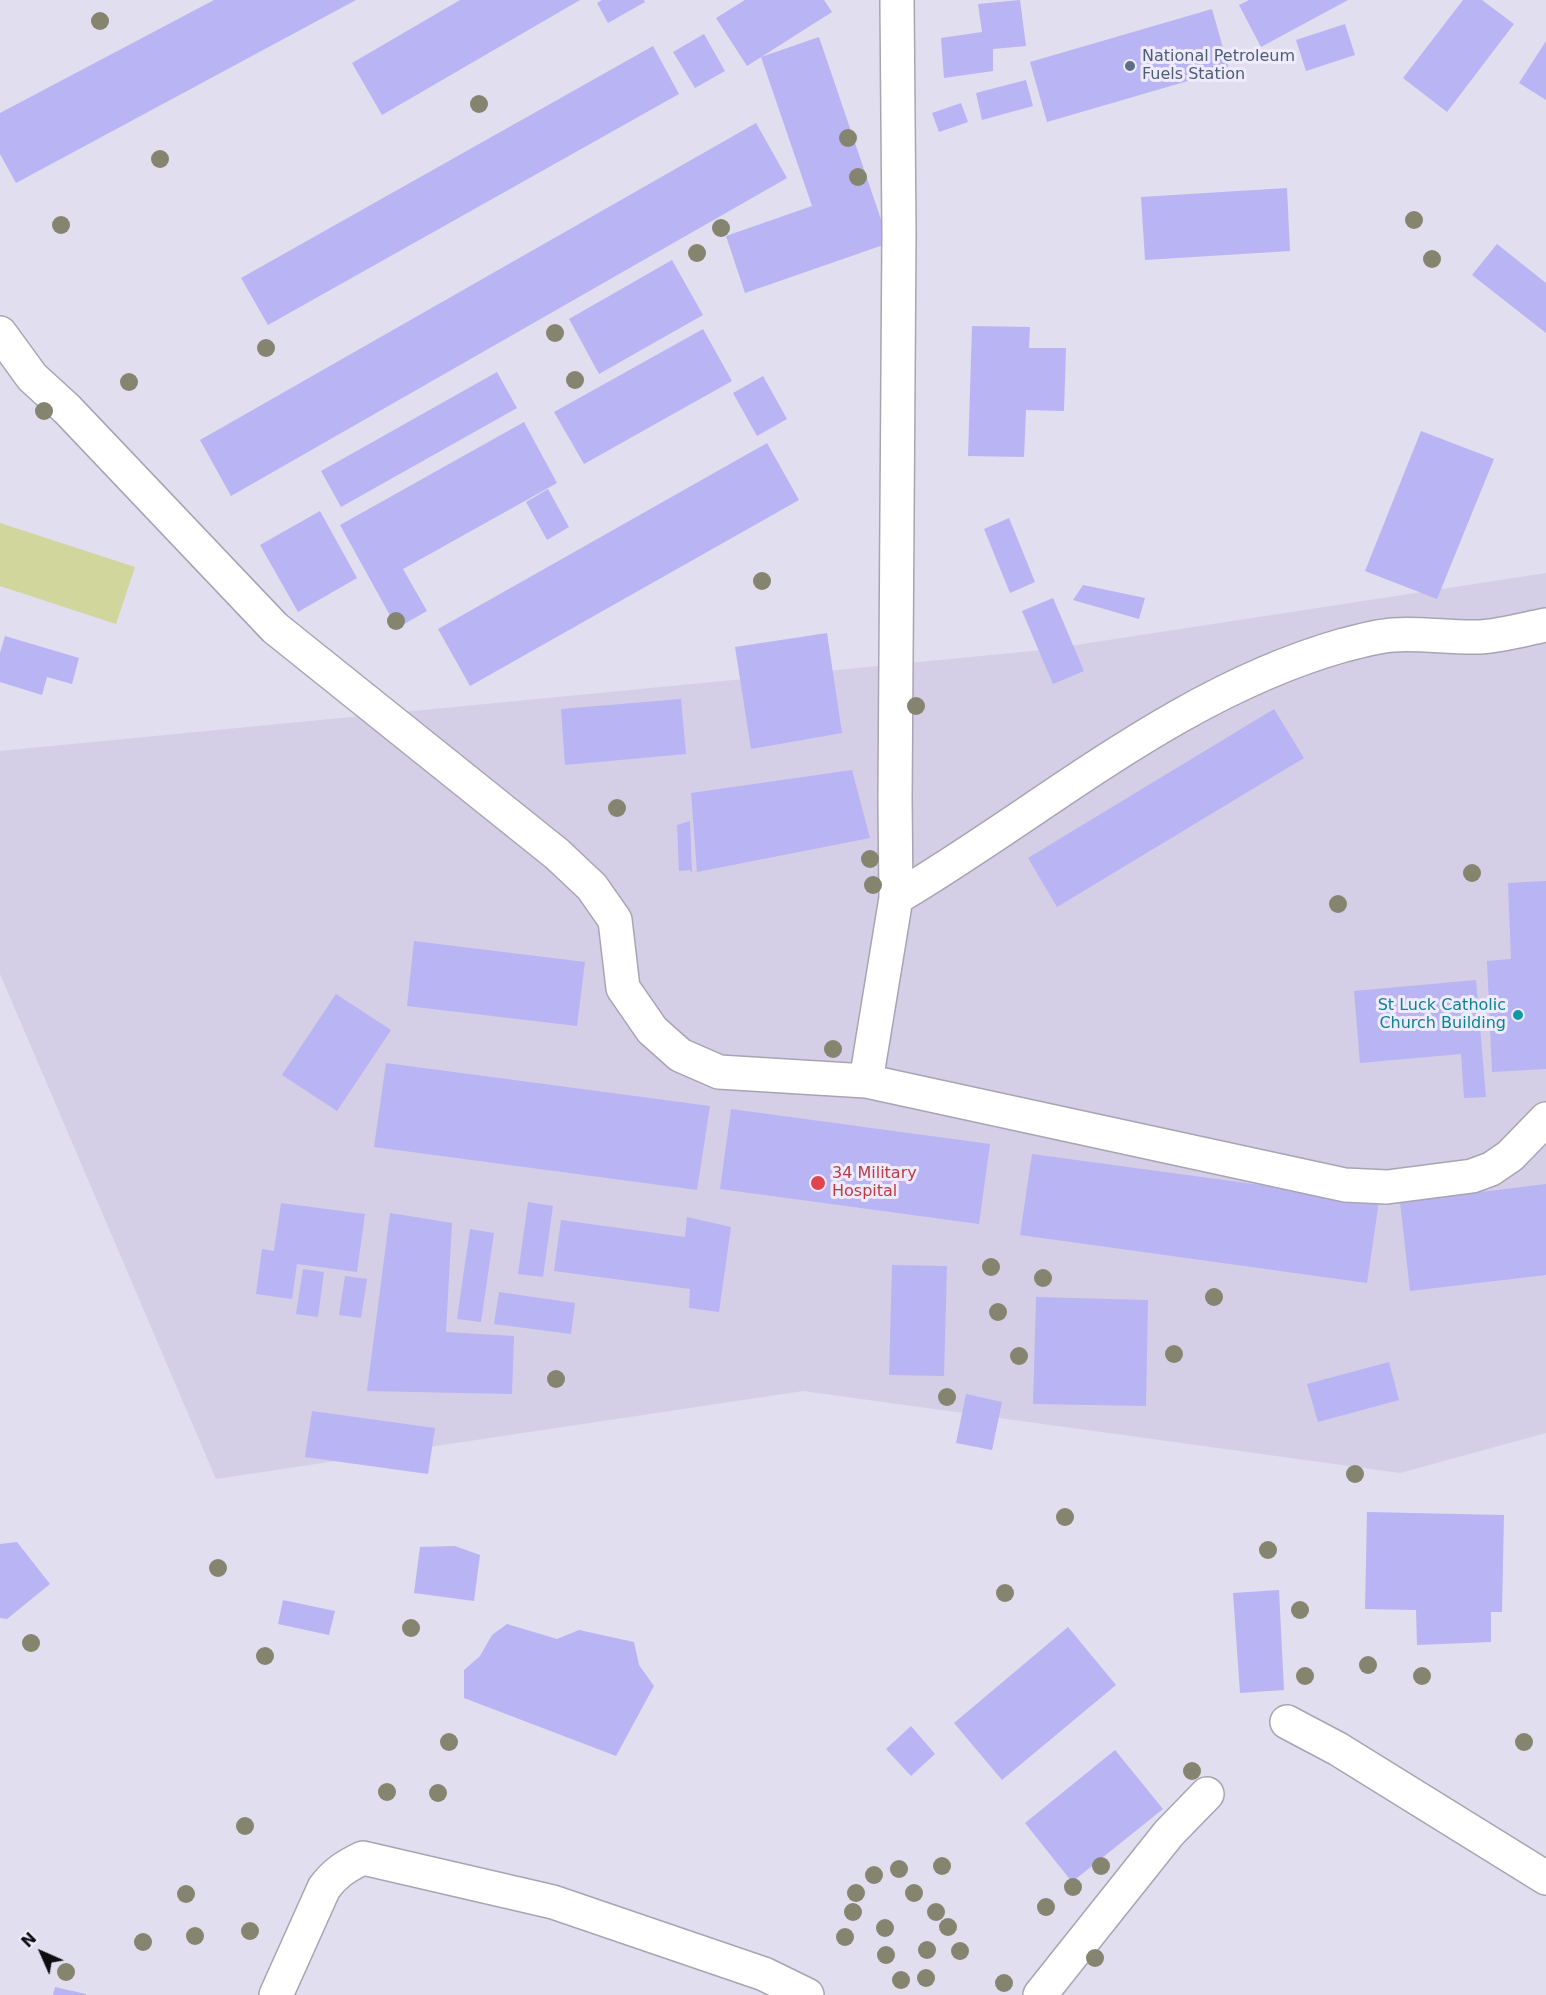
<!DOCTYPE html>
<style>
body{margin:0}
#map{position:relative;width:1546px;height:1995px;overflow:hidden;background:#e1deef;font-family:"DejaVu Sans",sans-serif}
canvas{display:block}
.north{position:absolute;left:12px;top:1923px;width:60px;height:60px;-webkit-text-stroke:4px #efebfc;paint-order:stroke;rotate:315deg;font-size:16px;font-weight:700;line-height:24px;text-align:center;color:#0e0d12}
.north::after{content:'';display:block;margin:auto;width:21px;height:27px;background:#0e0d12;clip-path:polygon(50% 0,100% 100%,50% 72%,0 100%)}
</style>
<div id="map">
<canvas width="1546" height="1995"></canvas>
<div class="north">N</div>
</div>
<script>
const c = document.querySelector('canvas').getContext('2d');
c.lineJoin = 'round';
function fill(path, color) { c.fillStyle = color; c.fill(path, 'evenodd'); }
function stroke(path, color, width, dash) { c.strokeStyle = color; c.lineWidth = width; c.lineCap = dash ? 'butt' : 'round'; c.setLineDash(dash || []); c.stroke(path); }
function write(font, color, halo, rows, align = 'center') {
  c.font = font + ' "DejaVu Sans",sans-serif'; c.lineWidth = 6; c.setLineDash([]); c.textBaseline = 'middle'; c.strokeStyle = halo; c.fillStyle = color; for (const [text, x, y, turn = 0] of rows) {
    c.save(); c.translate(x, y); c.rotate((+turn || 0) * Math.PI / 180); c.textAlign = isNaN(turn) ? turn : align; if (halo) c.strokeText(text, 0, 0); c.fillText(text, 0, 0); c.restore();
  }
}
fill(new Path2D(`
 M1546,573V1433L1400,1473L803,1391L216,1479L0,974V751L1043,650Z`), '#d4cfe6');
fill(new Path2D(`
 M0,523L135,567L116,624L0,586Z`), '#d0d69c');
fill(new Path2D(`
 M214,0H356L16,183L0,154V113Z
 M460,0H580L382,115L352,63Z
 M602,0H644L645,2L608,23L597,3Z
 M745,0H824L832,12L747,66L716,18Z
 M1020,0L1026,46L993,49V71L944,78L941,38L982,32L978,4Z
 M1249,0H1348L1261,47L1239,5Z
 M1463,0H1482L1514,24L1447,112L1403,78Z
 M1212,9L1229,69L1047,122L1030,62Z
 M1345,24L1355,55L1306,71L1296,40Z
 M704,34L725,71L695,88L673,52Z
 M819,37L889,243L745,293L726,236L812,206L761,57Z
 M1546,41V100L1519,83Z
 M653,46L679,94L268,325L241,278Z
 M1026,80L1033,106L982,120L976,93Z
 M961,103L968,122L939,132L932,113Z
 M756,123L787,178L231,496L200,440Z
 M1287,188L1290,251L1145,260L1141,197Z
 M1497,244L1546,283V333L1472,275Z
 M672,260L703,315L599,374L569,319Z
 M972,326L1030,327L1029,348H1066L1064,411L1026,410L1024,457L968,456Z
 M703,329L732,381L584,464L554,412Z
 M497,372L517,408L341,507L321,471Z
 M763,376L787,419L757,436L733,393Z
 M524,422L557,483L403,569L427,611L397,628L340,525Z
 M1421,431L1494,459L1437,599L1365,571Z
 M767,443L799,500L470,686L438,629Z
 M548,489L569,527L547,540L526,502Z
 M320,511L357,578L298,612L260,545Z
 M1009,518L1035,582L1010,593L984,529Z
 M1083,585L1145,598L1139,619L1073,600Z
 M1053,598L1084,671L1053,684L1022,611Z
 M827,633L842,733L751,749L735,647Z
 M5,636L79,658L72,684L47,677L42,695L0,682V653Z
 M681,699L686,754L565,765L561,709Z
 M1274,709L1304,758L1057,907L1028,858Z
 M852,770L870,838L697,872L691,793Z
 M690,821L692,873L690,870L679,871L677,825Z
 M1546,881V1069L1492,1072L1487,961L1511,959L1508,883Z
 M414,941L585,962L577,1026L407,1006Z
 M1476,980L1486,1097L1464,1098L1461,1054L1360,1063L1354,991Z
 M336,994L391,1030L337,1111L282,1075Z
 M386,1063L710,1106L697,1190L374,1147Z
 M731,1109L990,1144L979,1224L720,1189Z
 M1032,1154L1379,1201L1367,1283L1020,1235Z
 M1546,1184V1275L1410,1291L1400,1202Z
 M528,1202L553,1206L543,1277L518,1274Z
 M281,1203L365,1214L357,1272L297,1264L292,1299L256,1294L262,1249L274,1251Z
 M390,1213L452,1223L446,1332L514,1336L512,1394L367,1391Z
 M687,1217L731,1227L719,1312L689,1308L690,1289L554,1271L561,1220L685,1237Z
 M470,1229L494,1233L481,1322L457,1319Z
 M892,1265L947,1266L944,1376L889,1375Z
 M303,1269L324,1272L318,1317L296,1314Z
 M345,1276L367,1279L361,1318L339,1315Z
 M499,1292L575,1303L571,1334L494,1324Z
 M1036,1297L1148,1300L1146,1406L1033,1404Z
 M1389,1362L1399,1400L1318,1422L1307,1384Z
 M966,1394L1002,1402L992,1450L956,1443Z
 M312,1411L435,1428L428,1474L305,1457Z
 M1367,1512L1504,1515L1502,1612H1491V1642L1417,1645L1416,1610L1365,1609Z
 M17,1542L50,1584L7,1619L0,1618V1544Z
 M455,1546L480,1555L474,1601L414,1593L420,1547Z
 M1279,1590L1284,1690L1240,1693L1233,1593Z
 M283,1600L335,1611L329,1635L278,1624Z
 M507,1624L557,1639L579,1630L634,1642L639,1665L654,1686L616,1756L464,1698V1670L480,1656L492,1635Z
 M1068,1627L1116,1685L1002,1780L954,1723Z
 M911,1726L935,1754L911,1776L886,1749Z
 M1115,1750L1163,1809L1072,1882L1025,1823Z
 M55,1987L86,1994V1995H53Z`), '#b9b4f3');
const street = new Path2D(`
 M0,333L32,377L67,409L275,628L557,854L592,887L615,920L623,988L652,1030L680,1055L719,1072L866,1081L1345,1185L1387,1187L1472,1176L1491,1169L1510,1156L1546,1119
 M896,898C1043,811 1177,692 1344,645C1360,641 1377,636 1393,635C1421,633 1451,638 1479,637C1501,636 1525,629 1546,625
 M866,1081L896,898L895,799L899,233L897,0
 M1287,1722L1338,1749L1546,1878
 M276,1995L324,1888C335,1873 346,1866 363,1858L553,1902L764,1974L807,1995
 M1040,1995L1169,1833L1207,1794`);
stroke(street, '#a7a4b3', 36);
stroke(street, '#fff', 33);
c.fillStyle = '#85856f';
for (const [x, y] of [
 [100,21],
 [479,104],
 [848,138],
 [160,159],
 [858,177],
 [1414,220],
 [61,225],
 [721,228],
 [697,253],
 [1432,259],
 [555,333],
 [266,348],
 [575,380],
 [129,382],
 [44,411],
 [762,581],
 [396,621],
 [916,706],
 [617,808],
 [870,859],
 [1472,873],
 [873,885],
 [1338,904],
 [833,1049],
 [991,1267],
 [1043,1278],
 [1214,1297],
 [998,1312],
 [1174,1354],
 [1019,1356],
 [556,1379],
 [947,1397],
 [1355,1474],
 [1065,1517],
 [1268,1550],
 [218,1568],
 [1005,1593],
 [1300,1610],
 [411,1628],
 [31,1643],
 [265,1656],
 [1368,1665],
 [1305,1676],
 [1422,1676],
 [449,1742],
 [1524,1742],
 [1192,1771],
 [387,1792],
 [438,1793],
 [245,1826],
 [942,1866],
 [1101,1866],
 [899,1869],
 [874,1875],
 [1073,1887],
 [856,1893],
 [914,1893],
 [186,1894],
 [1046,1907],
 [853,1912],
 [936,1912],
 [948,1927],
 [885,1928],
 [250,1931],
 [195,1936],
 [845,1937],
 [143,1942],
 [927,1950],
 [960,1951],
 [886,1955],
 [1095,1958],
 [66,1972],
 [926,1978],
 [901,1980],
 [1004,1983]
]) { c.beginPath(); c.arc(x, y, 9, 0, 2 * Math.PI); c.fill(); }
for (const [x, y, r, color] of [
 [1130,66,6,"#5c6f8a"],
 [1518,1015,6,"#0f9aa8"],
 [818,1183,8,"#e0444e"]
]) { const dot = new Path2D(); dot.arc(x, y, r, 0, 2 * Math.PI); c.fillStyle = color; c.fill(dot); stroke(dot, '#efebfc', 2); }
write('16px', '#4e5e75', '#efebfc', [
 ["National Petroleum",1142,57],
 ["Fuels Station",1142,75]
], 'left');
write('16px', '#0d838f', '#efebfc', [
 ["St Luck Catholic",1506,1006],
 ["Church Building",1506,1024]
], 'right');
write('16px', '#be3a42', '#efebfc', [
 ["34 Military",832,1174],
 ["Hospital",832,1192]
], 'left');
</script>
